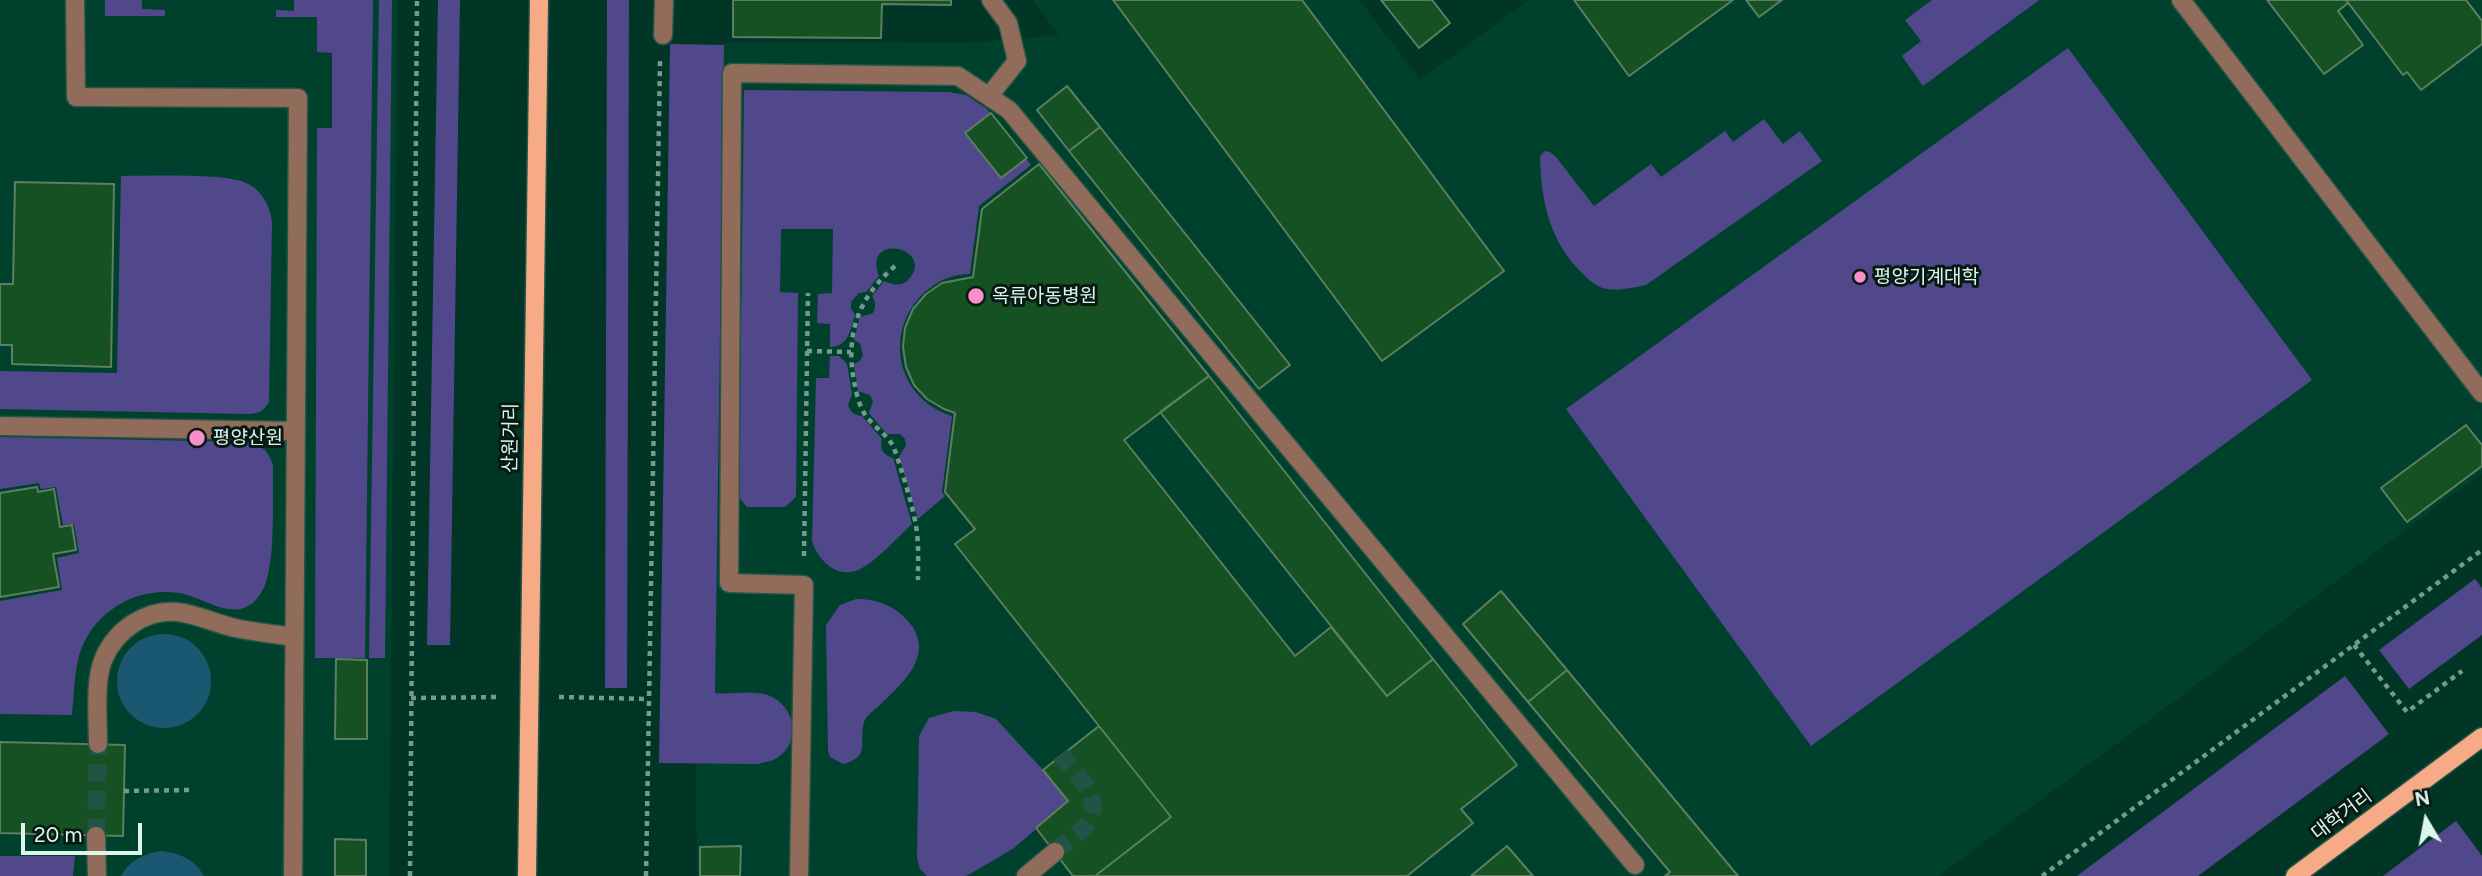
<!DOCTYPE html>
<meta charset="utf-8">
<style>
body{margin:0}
#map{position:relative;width:2482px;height:876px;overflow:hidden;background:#013627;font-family:Figtree,sans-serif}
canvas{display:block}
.north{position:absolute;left:2391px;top:785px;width:70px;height:70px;-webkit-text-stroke:5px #061912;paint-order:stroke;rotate:350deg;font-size:19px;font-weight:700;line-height:28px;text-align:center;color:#ddf6eb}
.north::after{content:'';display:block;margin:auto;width:24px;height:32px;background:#ddf6eb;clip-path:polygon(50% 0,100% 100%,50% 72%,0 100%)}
.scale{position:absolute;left:21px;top:823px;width:121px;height:32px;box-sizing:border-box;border:4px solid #ddf6eb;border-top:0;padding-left:9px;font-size:21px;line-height:24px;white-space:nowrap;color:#ddf6eb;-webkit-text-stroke:5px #061912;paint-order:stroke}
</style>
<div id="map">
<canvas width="2482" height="876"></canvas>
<div class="north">N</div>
<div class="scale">20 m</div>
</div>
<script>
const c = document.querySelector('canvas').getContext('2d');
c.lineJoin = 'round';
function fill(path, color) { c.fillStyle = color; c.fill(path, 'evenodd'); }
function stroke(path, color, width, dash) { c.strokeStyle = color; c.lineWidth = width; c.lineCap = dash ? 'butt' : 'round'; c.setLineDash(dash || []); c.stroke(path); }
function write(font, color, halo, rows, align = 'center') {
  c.font = font + ' Figtree,"Noto Sans KR",sans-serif'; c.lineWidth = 6; c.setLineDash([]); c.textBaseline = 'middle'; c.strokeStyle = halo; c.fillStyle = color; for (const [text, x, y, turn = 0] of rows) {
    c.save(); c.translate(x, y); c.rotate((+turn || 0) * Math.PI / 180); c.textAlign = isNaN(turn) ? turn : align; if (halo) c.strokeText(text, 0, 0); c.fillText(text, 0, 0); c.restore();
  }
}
fill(new Path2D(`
 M0,0H397L389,876H0Z
 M1033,0H1359L1420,80L1529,0H2482V473L1938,876H697L696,761L703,56L728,42L969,43L1059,35Z`), '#00412e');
fill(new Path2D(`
 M105,0H142V9L165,10V16H105Z
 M294,0H373L365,658H315L317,128H332V53L317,52V17H276V10L294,11Z
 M379,0H392L385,658H369Z
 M438,0H460L450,645H427Z
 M607,0H629L627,688H605Z
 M1932,0H2039L1923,86L1902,56L1921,41L1905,20Z
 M670,44L724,45L715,693C733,695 759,689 774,698C794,710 800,738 782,754C775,761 766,762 757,764L659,763Z
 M2068,48L2312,380L1811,746L1566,409Z
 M744,90L949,92L966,95L987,109L1031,165L979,206L970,274C957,274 944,278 934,285C882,320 891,397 952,416L942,492L945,496L918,519L899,457L906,445L905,439L900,434H887L869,413L873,401L870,395L858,391L854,364L860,361L863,355L860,343L854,340L860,317L873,313C876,306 876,302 872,296L884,281C893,285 902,287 909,279C936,248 862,231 879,276L866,292L859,293L851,302V309L855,314C850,331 849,346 830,347V324L817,323L818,294L832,293L833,229H781L780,292L798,293L796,497L785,507H747L739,497Z
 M1764,119L1783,144L1800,131L1822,161L1646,285C1632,288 1611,293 1598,286C1590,282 1583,274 1577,268C1548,236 1541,198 1540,156L1545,151L1550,152L1556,157L1594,206L1651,164L1661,177L1725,131L1733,142Z
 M121,176C148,176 226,173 246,183C262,190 270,206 272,222L269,402C264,411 259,413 249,414L0,409V371L117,373Z
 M830,356H839L847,364L852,394L848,405C851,413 854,415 862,416L882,439C879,449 883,455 893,458L912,524C899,536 877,560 862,568C839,581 819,562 812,541L816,378H829Z
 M0,437L249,442C263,447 269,451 273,466C272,497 277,569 261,593C239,628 206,597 179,593C135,586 91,613 79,656C74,675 74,695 72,715L0,714V601L62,590L57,558L79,553L74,524L63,525L56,487L41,489L39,483L0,489Z
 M2475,579L2482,588V635L2409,689L2379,650Z
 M856,599C876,599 894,605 908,621C937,655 902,683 879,706C874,710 866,716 864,722C858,742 872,756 843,764L830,757L828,751L826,625L840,605Z
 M2345,676L2389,734L2198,876H2077Z
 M953,711L976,712L996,719L1043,770L1068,801L1014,848L970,874L966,876H927L920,869L917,858L919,736L929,718Z
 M2456,821L2482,856V876H2383Z
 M0,856H75L73,876H0Z`), '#51488b');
fill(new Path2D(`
 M117 681a47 47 0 1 1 94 0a47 47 0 1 1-94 0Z
 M161,851C179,853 195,859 204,876H121C130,860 143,854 161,851Z`), '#195870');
const building = new Path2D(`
 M733,0H951V5L882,4L881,38L733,37Z
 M1113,0H1302L1504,271L1382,361Z
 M1381,0H1432L1450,23L1419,48Z
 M1574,0H1733L1629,76Z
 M1746,0H1782L1759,17Z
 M2267,0H2346L2348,3L2338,11L2363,45L2324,74Z
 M2346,0H2466L2482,21V44L2421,90L2407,72L2403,75Z
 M1067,86L1100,127L1069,151L1037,110Z
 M991,113L1027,158L1001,178L965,133Z
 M1100,127L1290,365L1259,389L1069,151Z
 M1039,164L1209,376L1124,440L1170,498L1295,656L1331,627L1387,696L1433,659L1517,765L1461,809L1473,823L1407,876H1095L1171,817L955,544L975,529L945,492L955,413L944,409L927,399L914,385L906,367L903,347L905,328L913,309L926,294L942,283L973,277L982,209Z
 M15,182L114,184L111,367L12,364V345H0V284H13Z
 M1209,376L1433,659L1387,696L1160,412Z
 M2466,425L2482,445V466L2407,522L2381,488Z
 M37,487L38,492L54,489L60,527L72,525L76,550L53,554L59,587L0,597V493Z
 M1501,591L1567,670L1528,702L1463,624Z
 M336,659L367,660V739H335Z
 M1567,670L1738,876H1665L1670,872L1528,702Z
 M1099,726L1171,817L1095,876H1073L1036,828L1068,801L1043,770Z
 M0,742L125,745L123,836L0,833Z
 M335,839L366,840V876H335Z
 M741,846L740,876H700V847Z
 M1507,846L1533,876H1471Z`);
fill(building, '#155122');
stroke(building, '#5d7f61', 2);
stroke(new Path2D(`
 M96,836L98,744
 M1055,852C1065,843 1081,834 1088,822C1104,797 1076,774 1061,755`), '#225344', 18, [18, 9]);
const minor = new Path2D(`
 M75,0L76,97L298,98L293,876
 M2181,0L2482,393
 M663,35L664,0
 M989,96L1017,61L1008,23L991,0
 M0,426L295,431
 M98,744C98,721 94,679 104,658C116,630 146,609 177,612C197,614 216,624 235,628C255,632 274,634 294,637
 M96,836L97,876
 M799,876L804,585L729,583L732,73L958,76L1009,110L1635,865
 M1026,876L1055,852`);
const major = new Path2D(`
 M527,876L539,0
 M2295,876L2482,737`);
stroke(minor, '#245546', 21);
stroke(major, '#245546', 21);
stroke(new Path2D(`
 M895,266C859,297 845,333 854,381C856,392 859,406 866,416C874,427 889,436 894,448C901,468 913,506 916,526C919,543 918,562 918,580
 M807,351L851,352
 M804,556L808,293
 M2354,645L2407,712L2462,671
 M559,697L649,699
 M411,698L501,697
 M124,791L189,790
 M410,876L417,0
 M646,876L660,61
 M2042,876L2482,550`), '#749b8e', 4.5, [5, 5]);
stroke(minor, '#916c5a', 18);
stroke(major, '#f6aa85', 18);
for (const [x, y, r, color] of [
 [1860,277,7,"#f98fc8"],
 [976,296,9,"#f98fc8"],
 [197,438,9,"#f98fc8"]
]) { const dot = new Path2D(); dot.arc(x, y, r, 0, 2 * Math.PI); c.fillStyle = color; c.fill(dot); stroke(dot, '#061912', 2.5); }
write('19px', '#ddf6eb', '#061912', [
 ["평양기계대학",1874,277],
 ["옥류아동병원",992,296],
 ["평양산원",213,438]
], 'left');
write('19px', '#ddf6eb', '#061912', [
 ["산원거리",511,438,-89],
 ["대학거리",2342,815,-37]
]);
</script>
